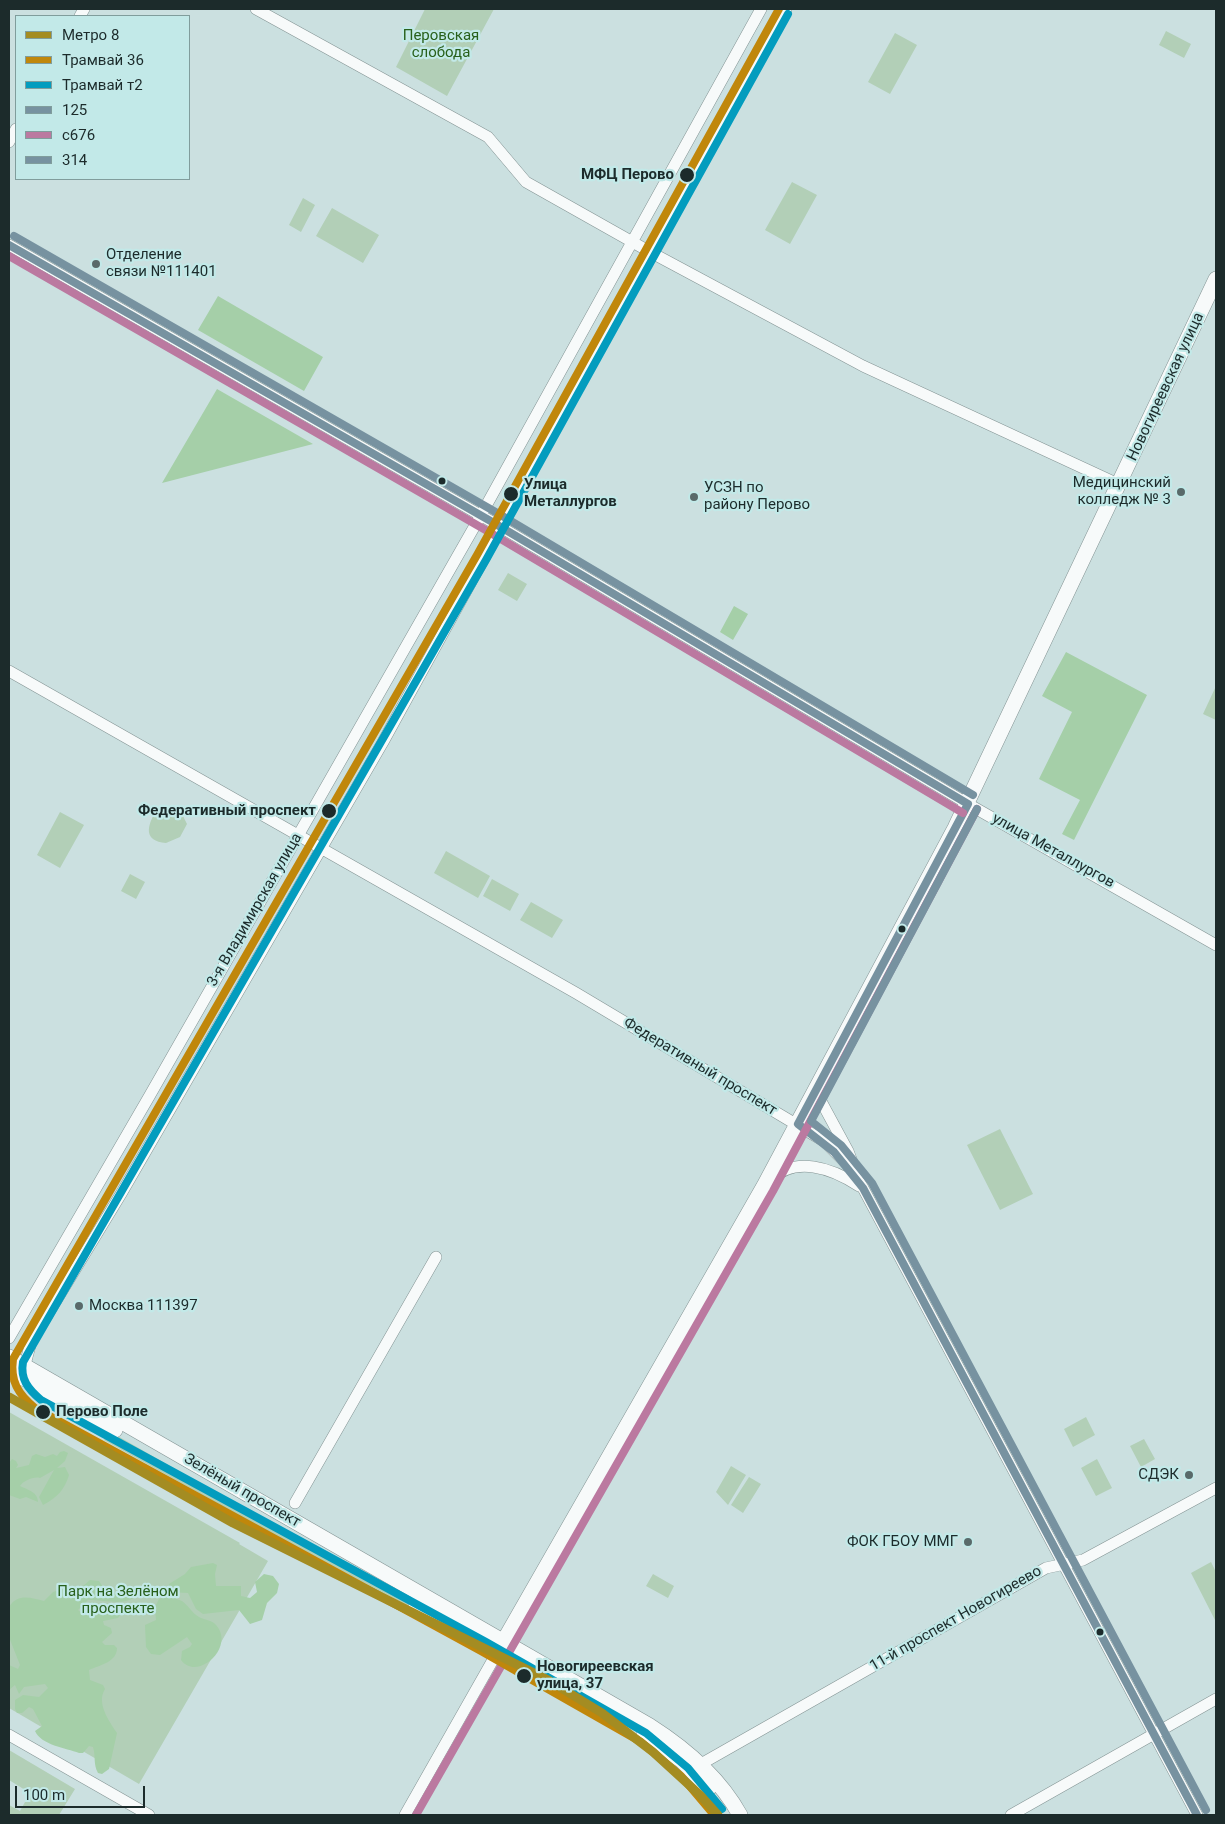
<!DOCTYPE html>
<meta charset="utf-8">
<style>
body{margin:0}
#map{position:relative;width:1225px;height:1824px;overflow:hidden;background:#cbe0e0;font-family:Roboto,sans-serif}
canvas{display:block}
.frame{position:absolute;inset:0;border:10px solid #1c2b2b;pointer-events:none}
.legend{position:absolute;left:15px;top:15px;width:175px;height:165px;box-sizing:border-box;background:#c2e9e8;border:1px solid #809d9c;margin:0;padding:6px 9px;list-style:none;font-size:15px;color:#1c2b2b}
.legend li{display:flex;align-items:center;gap:10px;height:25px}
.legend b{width:25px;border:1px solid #809d9c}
.scale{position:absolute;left:15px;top:1786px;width:130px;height:22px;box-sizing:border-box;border:2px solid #1c2b2b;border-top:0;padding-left:6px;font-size:15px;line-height:18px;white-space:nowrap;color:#1c2b2b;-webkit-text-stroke:4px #c2e9e8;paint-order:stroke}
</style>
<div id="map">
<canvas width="1225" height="1824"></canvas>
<div class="frame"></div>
<ul class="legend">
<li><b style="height:6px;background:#a48c22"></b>Метро 8</li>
<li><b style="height:6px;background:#c0870b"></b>Трамвай 36</li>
<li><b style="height:6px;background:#039cbe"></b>Трамвай т2</li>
<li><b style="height:6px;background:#7792a0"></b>125</li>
<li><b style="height:6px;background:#bb79a0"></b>с676</li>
<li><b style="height:6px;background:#7792a0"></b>314</li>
</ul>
<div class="scale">100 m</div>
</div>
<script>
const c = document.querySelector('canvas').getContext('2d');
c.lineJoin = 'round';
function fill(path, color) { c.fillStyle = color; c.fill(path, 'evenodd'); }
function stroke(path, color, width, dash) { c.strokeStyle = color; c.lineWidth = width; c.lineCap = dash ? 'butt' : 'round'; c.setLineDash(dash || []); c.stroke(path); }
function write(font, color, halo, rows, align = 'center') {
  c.font = font + ' Roboto,sans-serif'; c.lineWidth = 4.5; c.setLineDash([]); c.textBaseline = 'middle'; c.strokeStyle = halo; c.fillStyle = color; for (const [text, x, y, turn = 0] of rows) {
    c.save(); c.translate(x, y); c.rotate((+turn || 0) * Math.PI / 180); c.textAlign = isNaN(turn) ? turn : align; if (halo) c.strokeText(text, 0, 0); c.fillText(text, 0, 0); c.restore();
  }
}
fill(new Path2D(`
 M425,9H494L447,96L396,67Z
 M1166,31L1191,44L1184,58L1159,45Z
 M895,33L917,45L890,94L868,82Z
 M792,182L817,195L790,244L765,230Z
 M303,198L315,205L301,232L289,225Z
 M332,208L379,235L363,263L316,236Z
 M508,573L527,584L517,601L498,590Z
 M1216,686V720L1203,714Z
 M165,808L181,812L187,824L180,837L166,843C143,841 147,826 156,811Z
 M60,812L84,825L60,868L37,855Z
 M446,851L490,876L478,898L434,873Z
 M130,874L145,882L136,899L121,891Z
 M492,879L519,894L510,911L483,896Z
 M531,902L563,920L552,938L520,920Z
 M1000,1129L1033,1194L1000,1210L967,1145Z
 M9,1412L240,1543L239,1544L268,1561L139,1784L9,1708Z
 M1086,1417L1095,1435L1073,1447L1064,1429Z
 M109,1431L478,1643V1644L353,1579L104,1440Z
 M1144,1439L1155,1459L1141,1467L1130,1446Z
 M1097,1459L1112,1488L1096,1496L1081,1468Z
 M731,1466L746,1475L728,1505L716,1492Z
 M749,1477L761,1484L743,1513L731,1505Z
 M1211,1562L1216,1572V1622L1191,1573Z
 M653,1574L674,1586L668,1598L646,1586Z
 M9,1750L75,1789L59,1815H9V1805L20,1811L30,1793L9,1780Z`), '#b2cfb7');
fill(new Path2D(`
 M218,296L323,357L304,391L198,330Z
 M217,389L313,444L162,483Z
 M734,606L748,614L733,640L720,632Z
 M1066,652L1147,695L1074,840L1062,834L1080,800L1039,779L1072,712L1042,696Z
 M64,1451L68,1453L65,1461L57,1468L65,1467L69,1475C65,1489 57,1498 43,1505L39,1497L54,1470L40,1478C34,1476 23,1481 20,1486C28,1490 38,1492 38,1502L26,1497L20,1499L9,1495V1463L12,1459L16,1461L18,1465L16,1468L29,1465L32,1456L36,1454L45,1457L53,1454L57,1456L60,1452Z
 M213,1563L217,1565L215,1574L216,1586H241V1596L250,1598L257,1592L255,1582L264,1574L273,1576L279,1584L277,1593L267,1603L262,1620L250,1624L239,1610L203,1614L196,1609L188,1593L170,1592L168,1588L169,1584L185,1574L191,1567Z
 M90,1580L99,1581L107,1593L112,1595L134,1588L138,1591C132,1609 102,1599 88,1600L78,1610L82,1613C99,1609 108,1594 121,1614L118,1618L103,1621L104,1625L111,1628L112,1633L102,1642L105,1645H114L117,1648C117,1662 100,1665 89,1670L90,1680L103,1685L105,1689C96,1703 109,1721 117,1733L109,1769L102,1774L98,1773C93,1764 96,1757 93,1747L89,1746L83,1753H79C66,1748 41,1745 35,1731L42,1726L33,1709L29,1707L22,1713H17L15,1709V1700L23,1695L39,1697L48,1688L45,1684L24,1687L19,1694L15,1685L9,1690V1665L18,1669L20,1665L9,1637V1607C18,1593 31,1598 44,1601L53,1592L65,1588L69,1591L68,1599Z
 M167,1596C172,1598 178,1599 182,1601C188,1605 192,1613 199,1617C204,1620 212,1620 216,1625C236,1647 197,1682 181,1660L182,1651L190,1647L192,1644L187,1637L160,1655L151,1654L146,1647L145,1625L156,1620L155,1607L159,1599Z`), '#a5cfa8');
const minor = new Path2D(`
 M256,9L488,137L526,182L652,253L863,366L1120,485
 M80,16L84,9
 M9,142L16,129
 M9,245L494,523L968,804L1216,945
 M9,671L576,993L824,1141L849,1166L863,1188L1197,1815
 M815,1090L848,1151L855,1170
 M769,1181C795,1155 832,1168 859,1186
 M9,1338L150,1095L481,515L761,9
 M23,1372L31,1342L121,1194L383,742L786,9
 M295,1503L436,1257
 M9,1735L149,1815
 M701,1764L1046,1568L1083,1560L1216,1488
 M405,1815L498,1651
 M1011,1815L1216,1699`);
const major = new Path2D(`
 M9,1357L650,1726C686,1749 719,1777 740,1815
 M9,1372L32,1382L115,1430
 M416,1604L613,1717
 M498,1651L764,1186L955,828L1216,279
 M644,1734L682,1761L709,1788`);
stroke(minor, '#839393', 12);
stroke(major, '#839393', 16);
stroke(minor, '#f7fafa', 11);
stroke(major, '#f7fafa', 15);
stroke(new Path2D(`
 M9,245L494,523L968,804
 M798,1124L834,1152L863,1188L1197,1815
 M798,1124L968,804`), '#7792a0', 8);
stroke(new Path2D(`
 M9,256L489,532L963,813
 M416,1815L773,1191L977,809`), '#bb79a0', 8);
stroke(new Path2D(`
 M14,236L499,514L973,795
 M977,809L811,1121L841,1145L872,1183L1206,1810`), '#7792a0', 8);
stroke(new Path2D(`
 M714,1815L681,1776L641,1742L481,1651L35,1408C18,1394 10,1381 13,1359L477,555L779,9`), '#c0870b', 8);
stroke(new Path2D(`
 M722,1809L688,1768L646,1733L486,1642L41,1400C28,1389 20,1379 23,1362L486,560L788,14`), '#039cbe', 8);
stroke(new Path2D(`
 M9,1397L233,1523L548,1680L602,1713L653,1752L700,1795L718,1815`), '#a48c22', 9);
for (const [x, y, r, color] of [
 [687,175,8,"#1c2b2b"],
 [96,264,5,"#596a6a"],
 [442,481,4.5,"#1c2b2b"],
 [1181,492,5,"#596a6a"],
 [511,494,8,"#1c2b2b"],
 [694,497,5,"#596a6a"],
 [329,811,8,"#1c2b2b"],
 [902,929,4.5,"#1c2b2b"],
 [79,1306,5,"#596a6a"],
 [43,1412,8,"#1c2b2b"],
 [1189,1475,5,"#596a6a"],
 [968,1542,5,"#596a6a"],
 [1100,1632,4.5,"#1c2b2b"],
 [524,1676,8,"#1c2b2b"]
]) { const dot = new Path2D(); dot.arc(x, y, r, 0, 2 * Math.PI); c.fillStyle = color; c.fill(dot); stroke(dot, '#c2e9e8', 2); }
write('15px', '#28601b', '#c2e9e8', [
 ["Перовская",441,36],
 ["слобода",441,53],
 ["Парк на Зелёном",118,1592],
 ["проспекте",118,1609]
]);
write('bold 15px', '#1c2b2b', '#c2e9e8', [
 ["МФЦ Перово",674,175,"right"],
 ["Улица",524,485],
 ["Металлургов",524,502],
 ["Федеративный проспект",316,811,"right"],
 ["Перово Поле",56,1412],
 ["Новогиреевская",537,1667],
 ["улица, 37",537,1684]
], 'left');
write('15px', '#1c2b2b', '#c2e9e8', [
 ["Отделение",106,255],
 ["связи №111401",106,272],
 ["Медицинский",1171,483,"right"],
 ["колледж № 3",1171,500,"right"],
 ["УСЗН по",704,488],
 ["району Перово",704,505],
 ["Москва 111397",89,1306],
 ["СДЭК",1179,1475,"right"],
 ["ФОК ГБОУ ММГ",958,1542,"right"]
], 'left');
write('15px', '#1c2b2b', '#c2e9e8', [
 ["Новогиреевская улица",1166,387,-65],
 ["улица Металлургов",1053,851,29],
 ["3-я Владимирская улица",255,910,-60],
 ["Федеративный проспект",700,1067,31],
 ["Зелёный проспект",242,1491,30],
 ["11-й проспект Новогиреево",956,1619,-30]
]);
</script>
